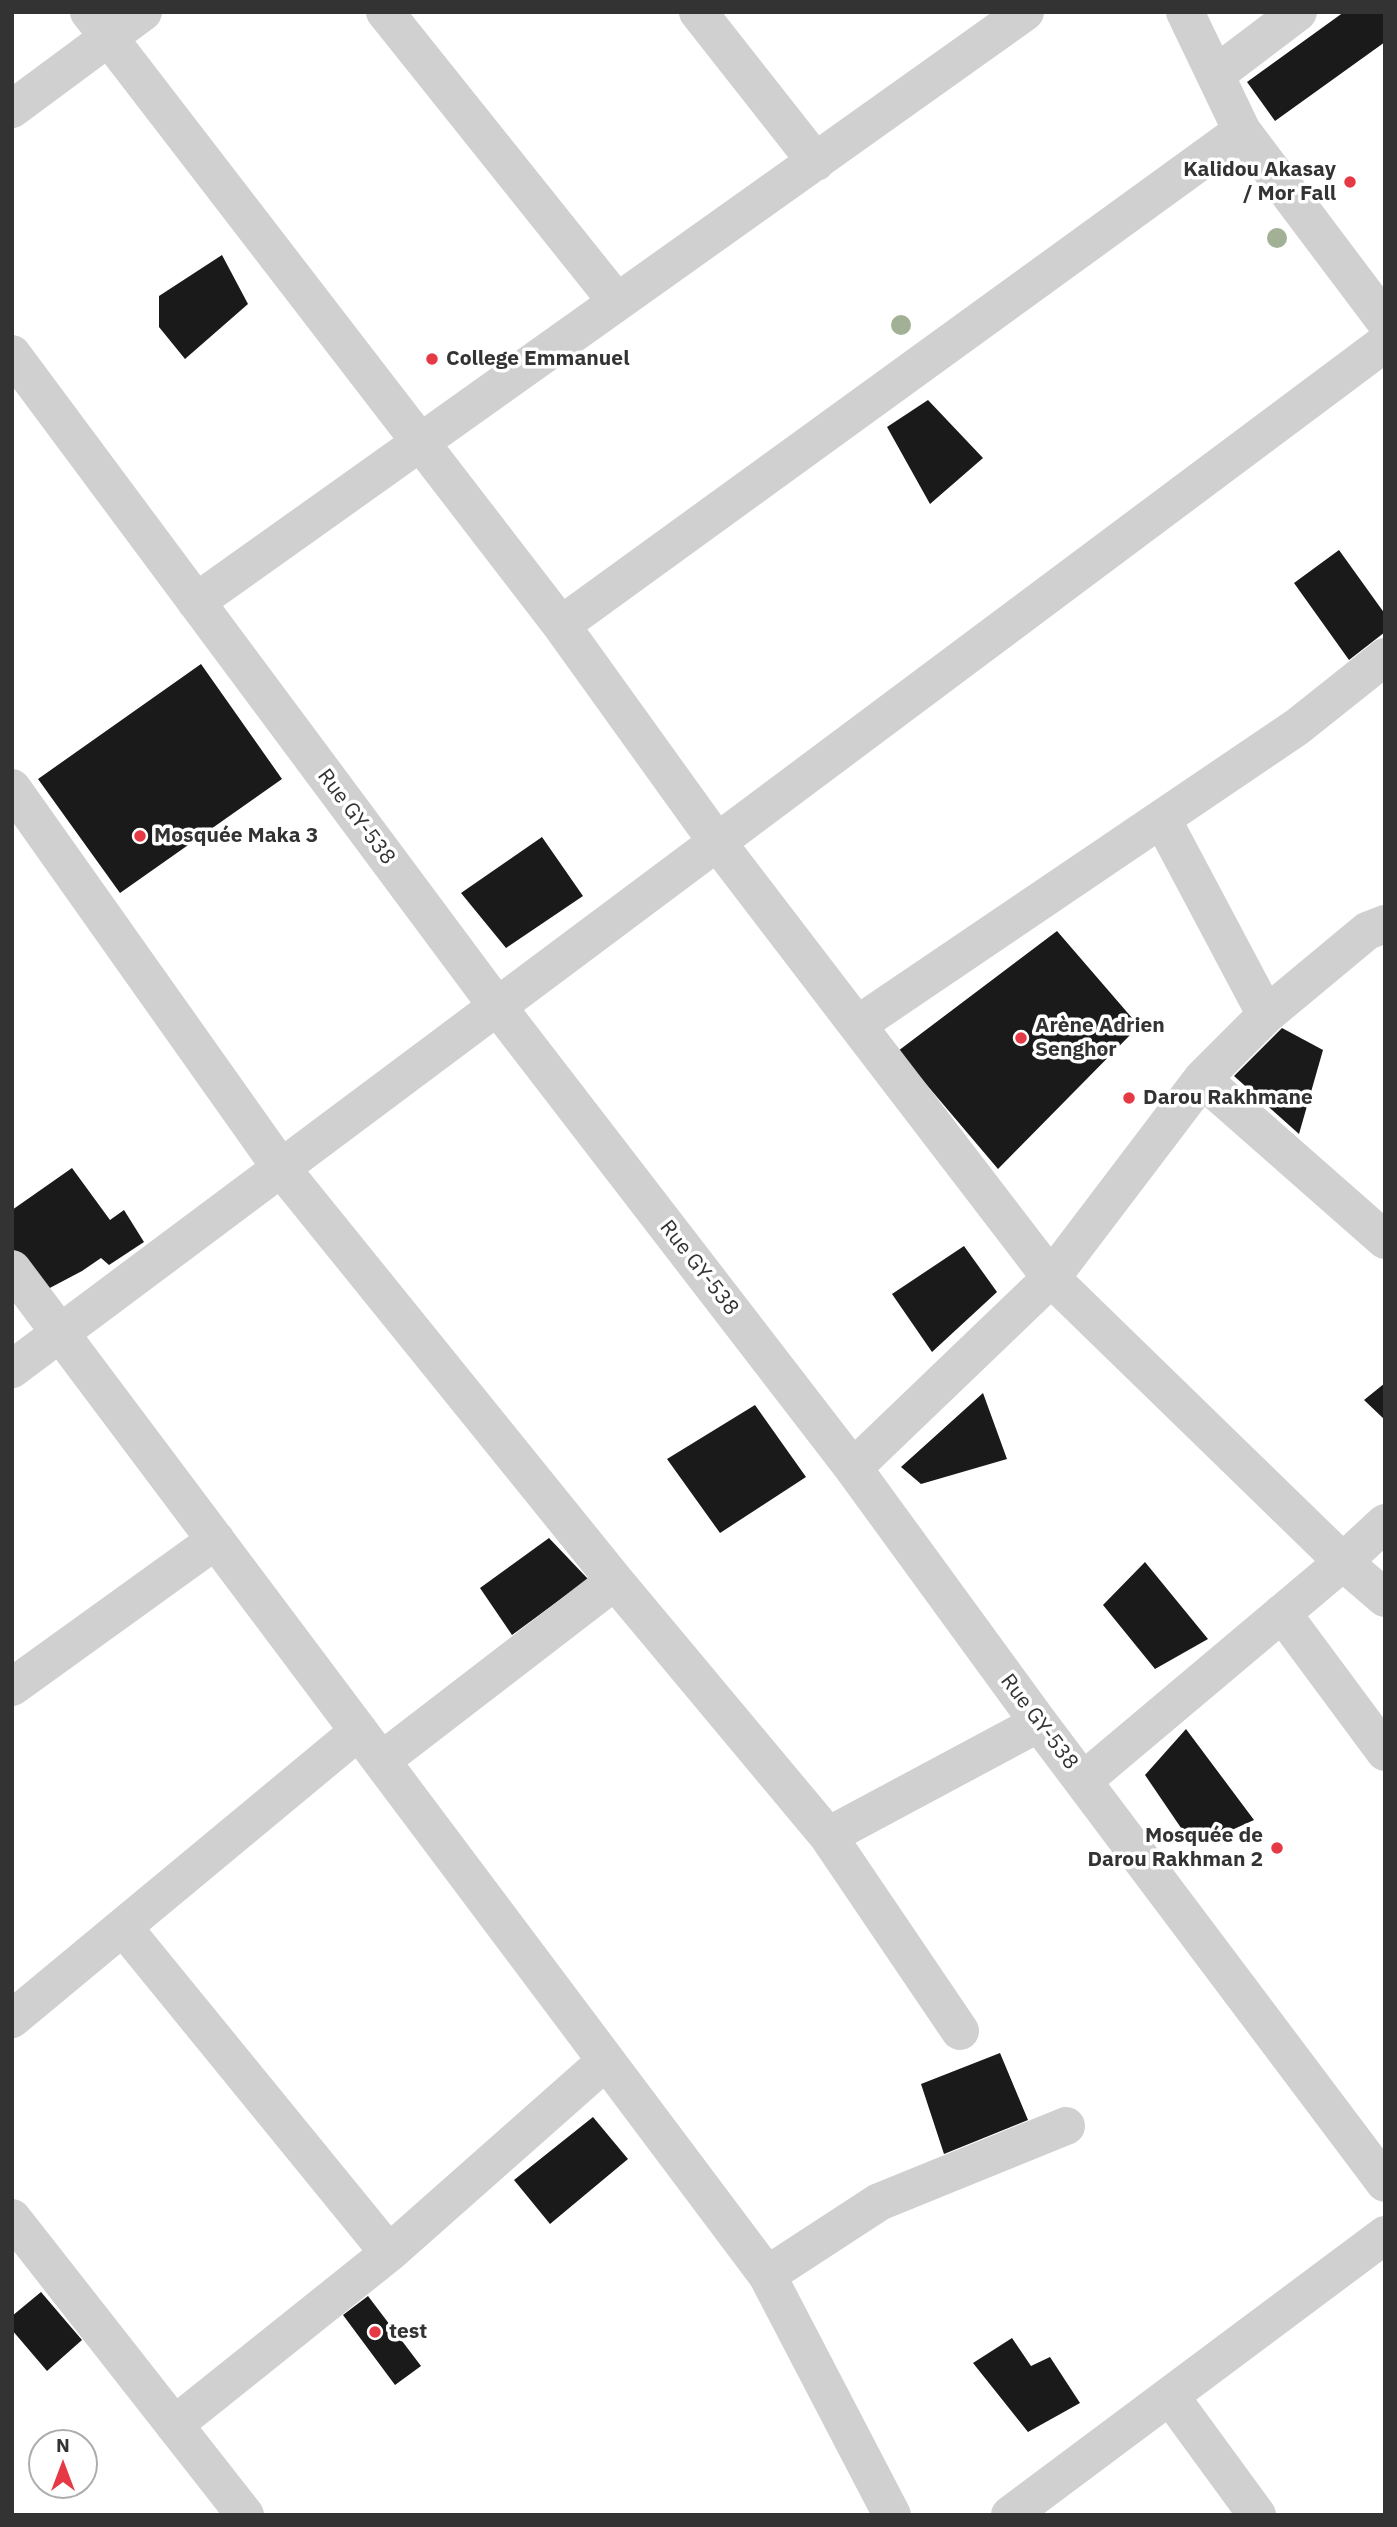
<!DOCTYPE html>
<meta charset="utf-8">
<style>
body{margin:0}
#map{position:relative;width:1397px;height:2527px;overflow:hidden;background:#fff;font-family:"IBM Plex Sans",sans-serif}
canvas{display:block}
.frame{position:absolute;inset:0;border:14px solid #333;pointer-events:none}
.north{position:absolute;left:28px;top:2429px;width:70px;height:70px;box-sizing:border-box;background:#fff;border:2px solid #adadad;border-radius:50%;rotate:0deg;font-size:19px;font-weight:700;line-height:28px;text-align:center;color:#333}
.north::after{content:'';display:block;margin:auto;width:24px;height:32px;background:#e63946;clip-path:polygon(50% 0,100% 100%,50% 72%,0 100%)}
</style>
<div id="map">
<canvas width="1397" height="2527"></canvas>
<div class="frame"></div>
<div class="north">N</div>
</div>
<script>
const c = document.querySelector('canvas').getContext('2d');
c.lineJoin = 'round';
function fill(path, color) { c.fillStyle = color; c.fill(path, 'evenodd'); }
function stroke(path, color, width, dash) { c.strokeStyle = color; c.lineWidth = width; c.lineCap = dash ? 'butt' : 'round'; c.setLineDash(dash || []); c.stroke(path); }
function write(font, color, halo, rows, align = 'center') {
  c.font = font + ' "IBM Plex Sans",sans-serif'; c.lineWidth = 7; c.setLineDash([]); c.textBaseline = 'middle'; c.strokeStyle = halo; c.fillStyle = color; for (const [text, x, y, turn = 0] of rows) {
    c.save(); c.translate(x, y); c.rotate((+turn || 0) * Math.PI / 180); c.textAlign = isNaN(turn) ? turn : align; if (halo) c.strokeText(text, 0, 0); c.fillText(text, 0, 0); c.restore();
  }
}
fill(new Path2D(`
 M1344,12H1385V42L1275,121L1247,82Z
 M222,255L248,304L185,359L159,327V296Z
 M928,400L983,458L930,504L887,427Z
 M1339,550L1385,614V632L1349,660L1294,583Z
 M201,664L282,779L120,893L38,779Z
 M542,837L583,896L506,948L461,893Z
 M1057,931L1139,1026L998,1169L898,1051Z
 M1282,1028L1323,1050L1299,1134L1234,1076Z
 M72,1168L110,1220L124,1210L144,1242L109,1265L101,1258L82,1271L46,1290L12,1248V1210Z
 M964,1246L997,1292L932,1352L892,1294Z
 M1385,1383V1420L1364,1400Z
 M983,1393L1007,1459L921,1484L901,1467Z
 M755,1405L806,1477L720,1533L667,1459Z
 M549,1538L588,1579L512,1635L480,1588Z
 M1145,1562L1208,1639L1155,1669L1103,1605Z
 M1186,1729L1254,1820L1194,1847L1145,1775Z
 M1000,2053L1028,2120L944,2154L921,2084Z
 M593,2117L628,2159L550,2224L514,2180Z
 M41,2292L82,2340L47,2371L12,2330V2316Z
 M368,2296L421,2366L395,2385L343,2315Z
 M1012,2338L1031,2366L1050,2357L1080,2403L1028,2432L973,2363Z`), '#1a1a1a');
stroke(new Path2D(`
 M89,12L561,625L717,842L857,1025L1297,727L1385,657
 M385,12L617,302
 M698,12L816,162
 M1185,12L1242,131L1385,321
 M1215,75L1298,12
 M12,109L143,12
 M12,354L497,1006L853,1468L1039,1723L1385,2183
 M196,602L1025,12
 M561,625L1242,131
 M12,788L281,1168L615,1581L828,1836L960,2031
 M1162,819L1266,1015
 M857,1025L1051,1278L1202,1079L1266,1015L1367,931L1385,924
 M1202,1079L1385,1240
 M12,1269L767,2275L892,2515
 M12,1369L1385,343
 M853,1468L1051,1278L1343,1562L1385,1598
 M1282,1613L1385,1752
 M12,1687L216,1540
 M381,1761L615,1581
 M1084,1780L1343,1562L1385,1523
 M828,1836L1039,1723
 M123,1927L389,2253
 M12,2019L359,1731
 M12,2218L245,2515
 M767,2275L879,2202L1066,2126
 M1170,2396L1257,2515
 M174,2425L389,2253L606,2061
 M1010,2515L1385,2235`), '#d0d0d0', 38);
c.fillStyle = '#a2b095';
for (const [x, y] of [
 [1277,238],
 [901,325]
]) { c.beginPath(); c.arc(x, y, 10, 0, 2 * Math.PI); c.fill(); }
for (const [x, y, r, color] of [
 [1350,182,7,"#e63946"],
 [432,359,7,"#e63946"],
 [140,836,7,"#e63946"],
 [1021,1038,7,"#e63946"],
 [1129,1098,7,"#e63946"],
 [1277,1848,7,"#e63946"],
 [375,2332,7,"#e63946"]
]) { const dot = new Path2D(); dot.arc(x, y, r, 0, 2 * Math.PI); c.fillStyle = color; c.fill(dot); stroke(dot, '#fff', 2.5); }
write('bold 21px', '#333', '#fff', [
 ["Kalidou Akasay",1336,170,"right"],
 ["/ Mor Fall",1336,194,"right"],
 ["College Emmanuel",446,359],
 ["Mosquée Maka 3",154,836],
 ["Arène Adrien",1035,1026],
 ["Senghor",1035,1050],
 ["Darou Rakhmane",1143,1098],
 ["Mosquée de",1263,1836,"right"],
 ["Darou Rakhman 2",1263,1860,"right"],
 ["test",389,2332]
], 'left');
write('21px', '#333', '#fff', [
 ["Rue GY-538",356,817,53],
 ["Rue GY-538",699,1268,52],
 ["Rue GY-538",1039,1722,53]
]);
</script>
